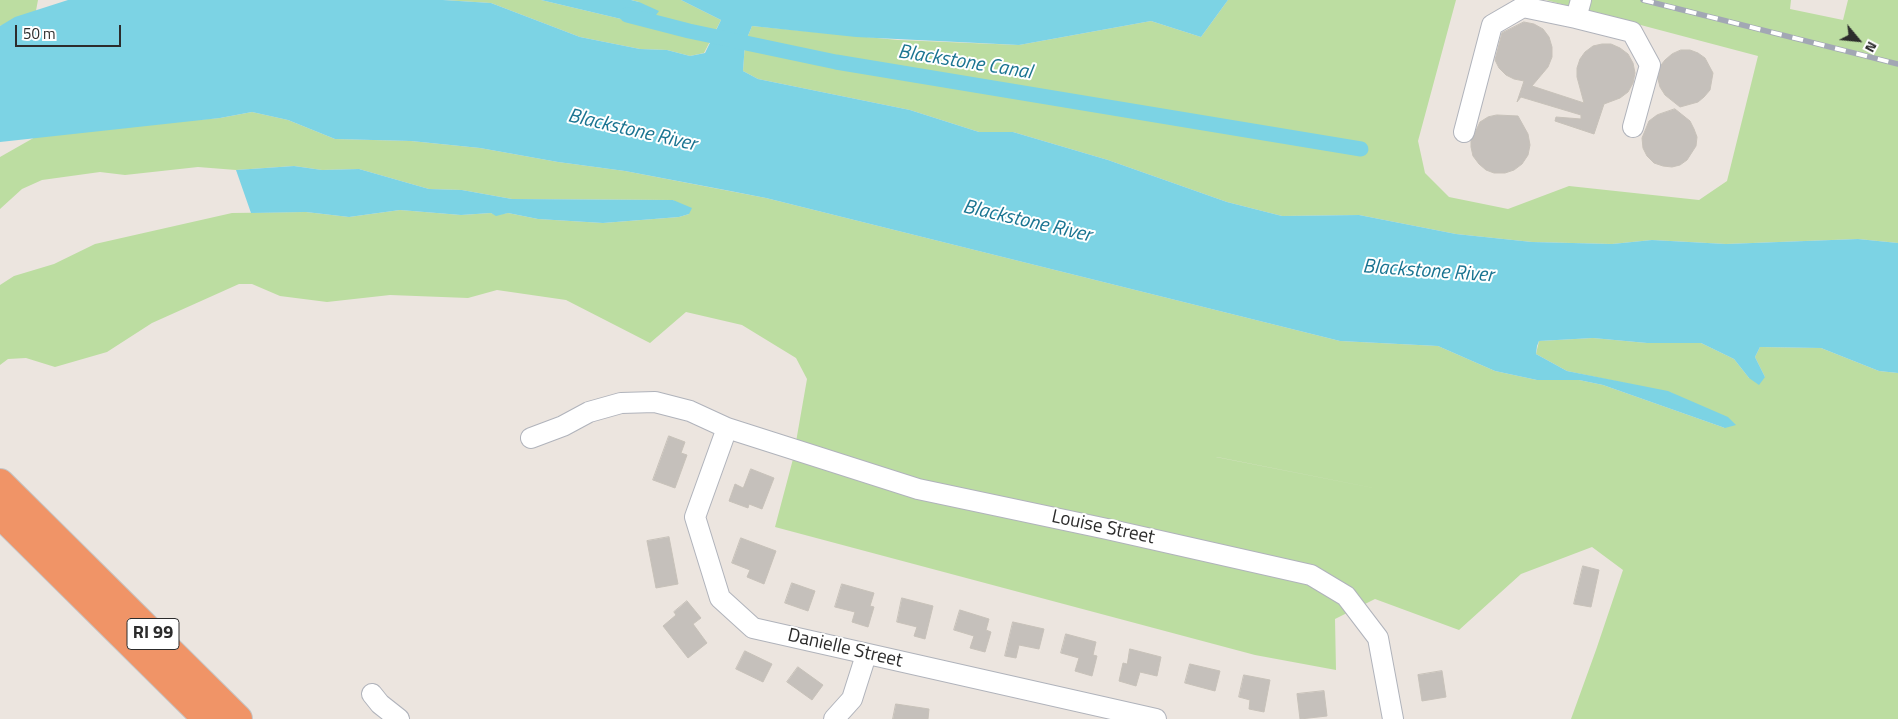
<!DOCTYPE html>
<style>
body{margin:0}
#map{position:relative;width:1898px;height:719px;overflow:hidden;background:#ece5df;font-family:"Titillium Web",sans-serif}
canvas{display:block}
.north{position:absolute;left:1833px;top:15px;width:50px;height:50px;-webkit-text-stroke:4px #fff;paint-order:stroke;rotate:118deg;font-size:14px;font-weight:700;line-height:20px;text-align:center;color:#2c2c2c}
.north::after{content:'';display:block;margin:auto;width:18px;height:22px;background:#2c2c2c;clip-path:polygon(50% 0,100% 100%,50% 72%,0 100%)}
.scale{position:absolute;left:15px;top:25px;width:106px;height:22px;box-sizing:border-box;border:2px solid #2c2c2c;border-top:0;padding-left:6px;font-size:15px;line-height:18px;white-space:nowrap;color:#2c2c2c;-webkit-text-stroke:4px #fff;paint-order:stroke}
</style>
<div id="map">
<canvas width="1898" height="719"></canvas>
<div class="north">N</div>
<div class="scale">50 m</div>
</div>
<script>
const c = document.querySelector('canvas').getContext('2d');
c.lineJoin = 'round';
function fill(path, color) { c.fillStyle = color; c.fill(path, 'evenodd'); }
function stroke(path, color, width, dash) { c.strokeStyle = color; c.lineWidth = width; c.lineCap = dash ? 'butt' : 'round'; c.setLineDash(dash || []); c.stroke(path); }
function write(font, color, halo, rows, align = 'center') {
  c.font = font + ' "Titillium Web",sans-serif'; c.lineWidth = 4; c.setLineDash([]); c.textBaseline = 'middle'; c.strokeStyle = halo; c.fillStyle = color; for (const [text, x, y, turn = 0] of rows) {
    c.save(); c.translate(x, y); c.rotate((+turn || 0) * Math.PI / 180); c.textAlign = isNaN(turn) ? turn : align; if (halo) c.strokeText(text, 0, 0); c.fillText(text, 0, 0); c.restore();
  }
}
fill(new Path2D(`
 M0,0H38L35,16L0,26Z
 M443,0H541L638,23L639,2L631,0H681L721,20L704,53L690,56L667,50L640,49L580,37L491,3Z
 M1228,0H1456L1418,141L1425,173L1449,197L1508,209L1569,186L1699,200L1727,181L1758,56L1546,0H1791L1790,9L1843,20L1848,0H1898V243L1858,239L1726,244L1652,240L1612,244L1532,242L1456,234L1359,215L1282,216L1227,202L1108,160L1013,132H979L910,110L758,79L743,71L745,43L752,26L898,40L1019,45L1151,21L1201,37Z
 M252,112L288,120L335,139L411,141L480,148L558,162L625,171L766,198L1340,341L1438,346L1495,371L1537,380H1579L1603,385L1725,428L1672,393L1567,371L1536,354L1539,341L1593,338L1647,343H1701L1734,359L1749,378L1765,377L1755,357L1760,347L1821,348L1879,371L1898,373V719H1571L1596,650L1623,570L1592,547L1521,574L1459,630L1375,599L1335,619L1336,670L1255,655L775,527L793,459L807,379L796,358L742,325L686,312L650,343L566,300L497,290L468,298L390,295L327,302L280,296L252,284H239L152,323L107,352L55,367L26,358L8,359L0,365V285L14,276L54,264L95,244L232,213L306,212L349,217L400,210L461,215L491,213L496,215L508,213L538,219L603,223L679,217L689,214L673,200L512,199L462,190L429,189L359,169L322,170L294,166L236,170L198,167L125,175L100,172L42,180L22,189L0,209V157L44,132L220,118ZM1216,457H1217L1399,493Z`), '#bcdda1');
fill(new Path2D(`
 M68,0H443L491,3L580,37L640,49L667,50L690,56L705,53L721,20L681,0H1228L1201,37L1151,21L1019,45L856,37L752,26L745,43L743,71L758,79L910,110L979,132H1013L1108,160L1227,202L1282,216L1359,215L1456,234L1532,242L1612,244L1652,240L1726,244L1858,239L1898,243V373L1879,371L1821,348L1760,347L1755,357L1765,377L1759,385L1749,378L1734,359L1701,343H1647L1593,338L1539,341L1537,346L1536,354L1567,371L1668,391L1728,417L1736,425L1725,428L1603,385L1579,380H1537L1495,371L1438,346L1340,341L766,198L725,190L625,171L558,162L480,148L411,141L335,139L288,120L252,112L220,118L0,142V26L15,17Z
 M541,0H631L639,2L659,11L653,19L638,23Z
 M294,166L322,170L359,169L429,189L462,190L512,199L673,200L692,208L689,214L679,217L603,223L538,219L508,213L496,216L491,213L461,215L400,210L349,217L306,212L251,213L236,170Z`), '#7cd3e4');
stroke(new Path2D(`
 M627,15L689,31L836,62L1361,149`), '#7cd3e4', 15);
const building = new Path2D(`
 M1524,22L1534,24L1543,29L1549,37L1552,47V57L1548,67L1532,86L1584,103L1577,77V68L1580,59L1585,52L1593,46L1602,44H1611L1620,48L1628,54L1633,63L1635,73L1633,83L1628,92L1620,98L1604,104L1594,134L1555,121L1556,117L1581,119V115L1521,97L1517,102L1524,81L1514,79L1506,75L1499,68L1495,60L1502,33Z
 M1681,50H1690L1698,53L1705,58L1713,73L1710,90L1704,97L1698,102L1680,107L1665,95L1660,87L1658,79L1661,65L1665,60L1672,54Z
 M1675,109L1690,121L1694,129L1697,137L1696,146L1687,160L1680,165L1672,167L1663,166L1654,163L1647,156L1643,148L1642,138L1649,121L1657,115Z
 M1497,115L1518,116L1528,134L1530,145L1528,155L1522,164L1514,170L1505,173H1494L1486,170L1479,164L1473,156L1471,147V141L1480,122L1488,117Z
 M669,436L685,442L681,453L687,455L675,488L653,480Z
 M751,469L774,478L762,509L749,504L748,508L729,501L735,484L743,488Z
 M669,537L678,584L656,588L647,541Z
 M741,538L776,551L764,584L747,577L750,570L732,563Z
 M1583,566L1599,570L1591,607L1574,604Z
 M792,583L815,591L808,611L785,603Z
 M842,584L874,593L870,606L874,607L868,627L852,622L855,612L835,607Z
 M902,598L933,606L925,639L914,636L917,627L897,622Z
 M687,601L701,618L693,624L707,643L688,658L663,626L676,615L674,612Z
 M960,610L989,619L986,630L991,632L985,652L970,648L974,636L954,630Z
 M1013,622L1044,629L1039,649L1019,645L1016,658L1005,656Z
 M1066,634L1096,642L1093,655L1097,656L1092,676L1075,671L1079,658L1061,653Z
 M1130,649L1161,657L1157,676L1140,672L1136,686L1119,681L1123,663L1127,664Z
 M745,651L772,664L763,682L736,669Z
 M1190,664L1220,671L1215,691L1185,683Z
 M798,667L823,685L812,700L787,682Z
 M1442,671L1446,697L1422,701L1418,675Z
 M1244,675L1270,680L1264,712L1249,709L1250,700L1239,697Z
 M1324,691L1327,716L1300,719L1297,694Z
 M896,704L929,709L928,719H893Z`);
fill(building, '#c5c0bb');
stroke(building, '#c7c1b9', 1);
const minor = new Path2D(`
 M1581,0L1576,18L1632,32L1650,65L1633,127
 M1464,132L1492,25L1523,7L1576,18
 M727,428L695,517L720,598L753,628L1156,719
 M531,438L563,426L589,412L621,403L655,402L690,411L727,428L918,489L1107,529L1311,575L1346,596L1378,638L1393,719
 M372,694L380,704L399,719
 M834,719L852,699L866,655`);
const highway = new Path2D(`
 M0,483L238,719
 M0,514L207,719`);
stroke(minor, '#b0b3bb', 22);
stroke(highway, '#c4c4c4', 30);
stroke(minor, '#fff', 20);
stroke(highway, '#f09467', 28);
const rail = new Path2D(`
 M1643,0L1898,64`);
stroke(rail, '#a2a7b4', 5.5);
stroke(rail, '#fff', 4, [11]);
for (const [x, y, w] of [
 [153,634,52]
]) { const box = new Path2D(); box.roundRect(x - w / 2, y - 15.5, w, 31, 4); c.fillStyle = '#fff'; c.fill(box); stroke(box, '#2c2c2c', 1); }
write('bold 18px', '#2c2c2c', null, [
 ["RI 99",153,634]
]);
write('19px', '#2c2c2c', '#fff', [
 ["Louise Street",1103,528,12],
 ["Danielle Street",845,649,13]
]);
write('italic 20px', '#1a7491', '#fff', [
 ["Blackstone Canal",965,63,9],
 ["Blackstone River",632,131,13],
 ["Blackstone River",1027,222,13],
 ["Blackstone River",1428,272,4]
]);
</script>
